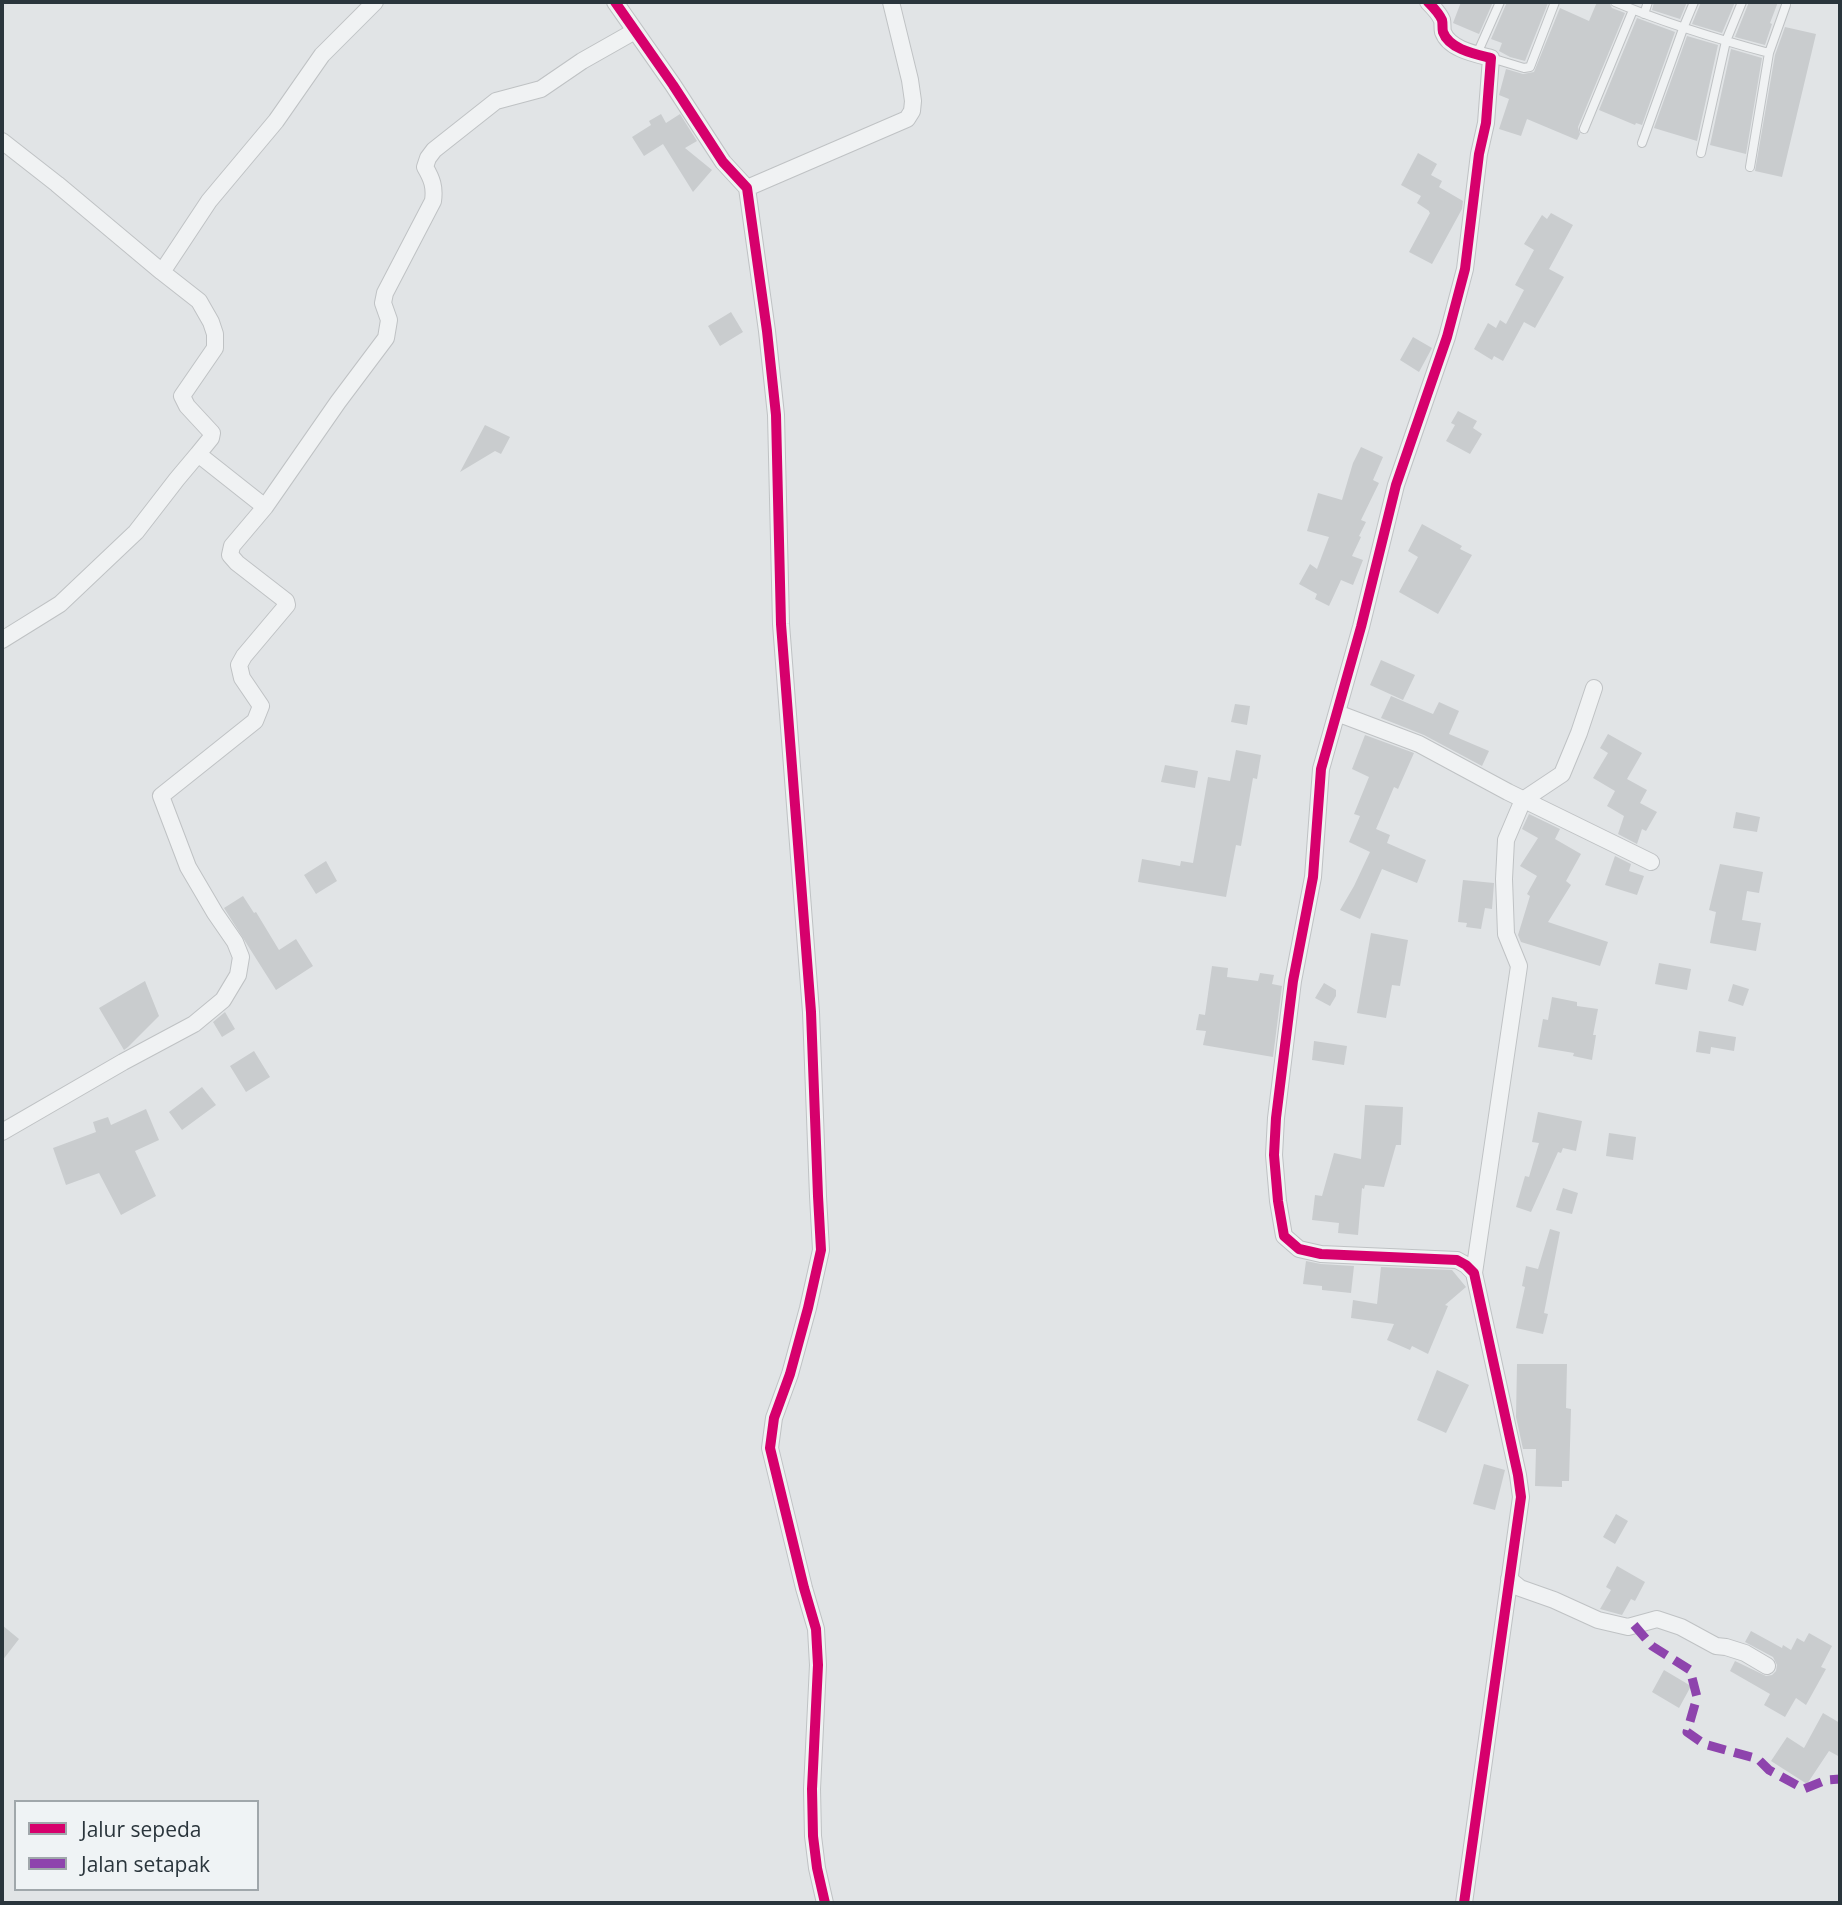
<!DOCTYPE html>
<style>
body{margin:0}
#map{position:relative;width:1842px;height:1905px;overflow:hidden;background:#e1e4e6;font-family:"Open Sans",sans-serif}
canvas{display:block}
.frame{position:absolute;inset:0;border:4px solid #2a353c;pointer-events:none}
.legend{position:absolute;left:14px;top:1800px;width:245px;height:91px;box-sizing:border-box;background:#eff3f5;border:2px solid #a0a7ab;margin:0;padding:9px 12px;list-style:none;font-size:21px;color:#2a353c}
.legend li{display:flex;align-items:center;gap:14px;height:35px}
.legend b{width:35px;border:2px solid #a0a7ab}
</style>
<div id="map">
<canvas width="1842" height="1905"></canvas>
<div class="frame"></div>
<ul class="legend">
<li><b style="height:9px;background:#d6006c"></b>Jalur sepeda</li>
<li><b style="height:9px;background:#8e44ad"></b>Jalan setapak</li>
</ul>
</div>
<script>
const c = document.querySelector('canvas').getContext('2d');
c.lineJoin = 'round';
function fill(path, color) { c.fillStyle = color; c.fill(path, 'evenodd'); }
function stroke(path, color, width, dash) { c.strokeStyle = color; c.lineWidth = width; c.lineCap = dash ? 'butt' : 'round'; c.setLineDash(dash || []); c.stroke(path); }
fill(new Path2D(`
 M1461,2H1493L1479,34L1453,23Z
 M1507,2L1548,3L1525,61L1510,57L1499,51L1502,43L1491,39Z
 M1597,2H1609L1612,8L1625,13L1578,127L1580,134L1577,140L1527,119L1521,136L1499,129L1509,99L1499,95L1506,69L1523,74L1534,72L1560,8L1589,21Z
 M1654,2H1687L1680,19L1652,10Z
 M1701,2H1735L1722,33L1692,24Z
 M1749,2H1778L1770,23L1772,24L1765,45L1735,37Z
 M1637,18L1675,32L1642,125L1636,123L1635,125L1599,110Z
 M1785,27L1816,34L1782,177L1755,171L1775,55Z
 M1687,36L1718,45L1697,141L1654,128Z
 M1731,49L1762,58L1746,154L1710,145Z
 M661,114L666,123L680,114L697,141L685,148L712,170L693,192L663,144L644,156L632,137L651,125L649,121Z
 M1418,153L1437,164L1431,175L1442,181L1439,187L1463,201L1462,209L1432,264L1409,252L1430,213L1429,212V211L1417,203L1421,196L1401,185Z
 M1551,213L1573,225L1549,269L1564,277L1535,328L1524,322L1503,361L1494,356L1492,360L1474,349L1488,323L1496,328L1500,320L1506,324L1524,290L1515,285L1534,250L1524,244L1542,215L1547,219Z
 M731,312L743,332L720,346L708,326Z
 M1413,337L1432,348L1419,372L1400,360Z
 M1458,411L1477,421L1473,428L1482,434L1470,454L1446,441L1455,425L1451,423Z
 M485,425L510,437L501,454L495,451L460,472Z
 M1361,447L1383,457L1373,480L1379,483L1361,520L1366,522L1359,536L1361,537L1352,556L1363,560L1353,585L1341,580L1329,606L1315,599L1317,594L1299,584L1310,564L1317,569L1329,537L1307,531L1318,493L1342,500L1353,463Z
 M1422,524L1462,546L1460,549L1472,555L1438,614L1399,592L1418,557L1408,551Z
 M1381,660L1415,675L1403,700L1370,685Z
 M1391,696L1433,714L1439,702L1459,711L1449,734L1489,751L1482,766L1424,735L1381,718Z
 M1235,704L1250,706L1247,725L1231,722Z
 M1608,734L1642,753L1627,779L1647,790L1640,803L1657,812L1646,831L1642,829L1637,844L1618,834L1624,816L1607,806L1615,791L1593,778L1608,753L1600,748Z
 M1365,735L1414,753L1398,789L1394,787L1376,829L1390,835L1387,843L1426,860L1417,883L1382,869L1360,919L1340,910L1354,886L1370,852L1349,842L1360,816L1354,814L1369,777L1352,769Z
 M1236,750L1261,755L1257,779L1253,778L1241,846L1236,845L1226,897L1138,882L1142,859L1180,866L1181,861L1193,863L1208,777L1230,781Z
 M1165,765L1198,771L1195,788L1161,782Z
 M1736,812L1760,817L1757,832L1733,828Z
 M1529,814L1560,829L1555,839L1581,854L1566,881L1571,885L1548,922L1608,942L1600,966L1521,942L1518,935L1530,896L1527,894L1537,876L1520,866L1538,838L1522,829Z
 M1615,856L1631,864L1629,871L1644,876L1637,895L1605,885Z
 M326,861L337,881L316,894L304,875Z
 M1720,864L1763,872L1759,893L1747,891L1742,920L1761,923L1756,951L1710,943L1716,912L1709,910Z
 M1463,880L1494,883L1492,909L1485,908L1481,929L1466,927L1467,923L1458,922Z
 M243,896L254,913L256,912L279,950L296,939L313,966L276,990L224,908Z
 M1371,933L1408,940L1400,986L1392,985L1386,1018L1357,1013Z
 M1659,963L1691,969L1687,990L1655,984Z
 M1212,966L1228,968L1227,977L1258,981L1260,973L1274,975L1272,984L1282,986L1273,1057L1203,1045L1206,1031L1196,1030L1199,1014L1205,1015Z
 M145,981L159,1016L128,1047L124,1050L99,1008Z
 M1324,983L1336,990V996L1330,1006L1315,998Z
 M1733,984L1749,989L1743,1006L1728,1001Z
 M1552,997L1577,1002V1006L1598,1009L1593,1035H1596L1592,1060L1573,1056L1574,1053L1538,1047L1543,1019L1548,1020Z
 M225,1012L235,1029L222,1037L213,1022Z
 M1699,1031L1736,1037L1734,1051L1711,1047L1710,1054L1696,1052Z
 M1314,1041L1347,1046L1344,1065L1312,1060Z
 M254,1051L270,1077L246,1092L230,1066Z
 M202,1087L216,1105L182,1130L169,1112Z
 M1365,1105L1403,1107L1401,1145H1396L1384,1187L1365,1185L1364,1189L1362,1188L1358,1235L1338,1233L1339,1223L1312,1220L1315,1195L1322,1196L1334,1153L1361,1159Z
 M146,1109L159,1140L135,1151L156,1196L121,1215L99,1173L66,1185L53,1148L96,1132L93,1122L108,1117L111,1125Z
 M1538,1112L1582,1121L1576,1151L1563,1148L1561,1153L1558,1152L1531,1212L1516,1207L1525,1176L1529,1177L1539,1143L1532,1142Z
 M1609,1133L1636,1137L1633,1160L1606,1156Z
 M1563,1188L1578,1193L1572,1214L1556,1210Z
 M1550,1229L1560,1232L1544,1313L1548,1314L1543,1334L1516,1328L1525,1287L1522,1286L1526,1266L1538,1269Z
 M1306,1261L1321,1264L1354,1266L1351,1293L1322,1290V1286L1303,1284Z
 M1381,1267L1452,1270L1466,1287L1445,1305L1448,1306L1428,1354L1412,1346L1410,1350L1387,1340L1394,1324L1351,1318L1353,1300L1377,1304Z
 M1517,1364H1567L1566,1408L1571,1409L1569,1481H1562V1487L1535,1486L1536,1449H1523L1516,1417Z
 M1437,1370L1469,1385L1446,1433L1417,1420Z
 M1484,1464L1505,1470L1495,1510L1473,1504Z
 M1616,1514L1628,1521L1615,1544L1603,1537Z
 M1617,1566L1645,1582L1635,1601L1631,1599L1622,1615L1600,1609L1611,1590L1606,1587Z
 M2,1625L19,1639L2,1661Z
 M1751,1631L1782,1648L1783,1645L1791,1650L1797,1638L1804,1642L1809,1633L1832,1646L1821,1667L1826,1669L1806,1705L1796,1698L1785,1717L1764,1705L1770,1694L1730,1671L1735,1661L1766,1676L1772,1675L1776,1671L1777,1665L1773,1657L1745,1642Z
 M1664,1670L1691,1686L1679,1708L1652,1692Z
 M1823,1713L1840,1723V1757L1829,1751L1807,1784L1771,1761L1787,1737L1804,1748Z`), '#c9ccce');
const service = new Path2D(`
 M1615,2C1664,23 1717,39 1769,53
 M1644,14L1648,2
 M1477,54L1500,2
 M1491,58L1524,68L1530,67L1555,2
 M1584,129L1633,10
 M1642,143L1684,26L1694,2
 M1701,153L1726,41L1742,2
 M1750,167L1769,53L1786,5`);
const minor = new Path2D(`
 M615,2L673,85L723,162L747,188L767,331L776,415L781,624L811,1012L818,1196L821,1250L808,1308L790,1374L774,1418L770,1448L804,1588L816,1629L818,1665L812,1789L813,1836L817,1868L825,1903
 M1428,2C1433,7 1439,13 1442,20C1443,24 1442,28 1443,32C1449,49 1475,54 1491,58L1486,123L1479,154L1465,269L1447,337L1396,485L1361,627L1321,769L1313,877L1293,981L1276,1118L1274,1155L1278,1201L1284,1236L1299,1249L1321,1254L1457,1260L1466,1265L1474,1273L1518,1475L1521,1497L1464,1903
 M2,141L57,184L162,272L199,301L211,322L215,334V348L182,396L187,406L212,433L211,438L198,454L265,507L232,546L230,555L237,563L286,601L287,605L244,656L239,665L242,678L261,706L255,721L161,796L188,867L215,913L235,942L241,957L238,975L223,1000L194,1024L123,1062L2,1132
 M747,188L907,119L912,111L913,101L910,80L891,2
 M162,272L209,201L276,121L322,55L375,2
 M265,507L338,402L386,338L389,320L383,303L385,293L433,201C435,187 432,179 425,167L428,158L434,150L496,101L541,89L582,61L635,31
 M2,640L60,604L136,532L177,479L198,454
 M1337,713L1419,744L1508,792L1651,862
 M1474,1273L1519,966L1506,934L1504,879L1506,840L1523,800L1562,774L1579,733L1594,688
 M1509,1579L1520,1588L1554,1600L1598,1620L1628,1627L1657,1619L1681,1627L1716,1646L1726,1647L1745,1653L1767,1666`);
stroke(service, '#bfc2c4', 10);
stroke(minor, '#bfc2c4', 18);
stroke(service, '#f0f2f3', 8);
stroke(minor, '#f0f2f3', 16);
stroke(new Path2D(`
 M1634,1625L1652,1646L1690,1670L1697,1697L1687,1732L1704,1744L1758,1759L1769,1770L1804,1789L1826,1780L1840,1779`), '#8e44ad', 9, [18, 9]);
stroke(new Path2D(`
 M615,2L673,85L723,162L747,188L767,331L776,415L781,624L811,1012L818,1196L821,1250L808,1308L790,1374L774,1418L770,1448L804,1588L816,1629L818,1665L812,1789L813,1836L817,1868L825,1903
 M1428,2C1433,7 1439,13 1442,20C1443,24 1442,28 1443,32C1449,49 1475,54 1491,58L1486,123L1479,154L1465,269L1447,337L1396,485L1361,627L1321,769L1313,877L1293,981L1276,1118L1274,1155L1278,1201L1284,1236L1299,1249L1321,1254L1457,1260L1466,1265L1474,1273L1518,1475L1521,1497L1464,1903`), '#d6006c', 10);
</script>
